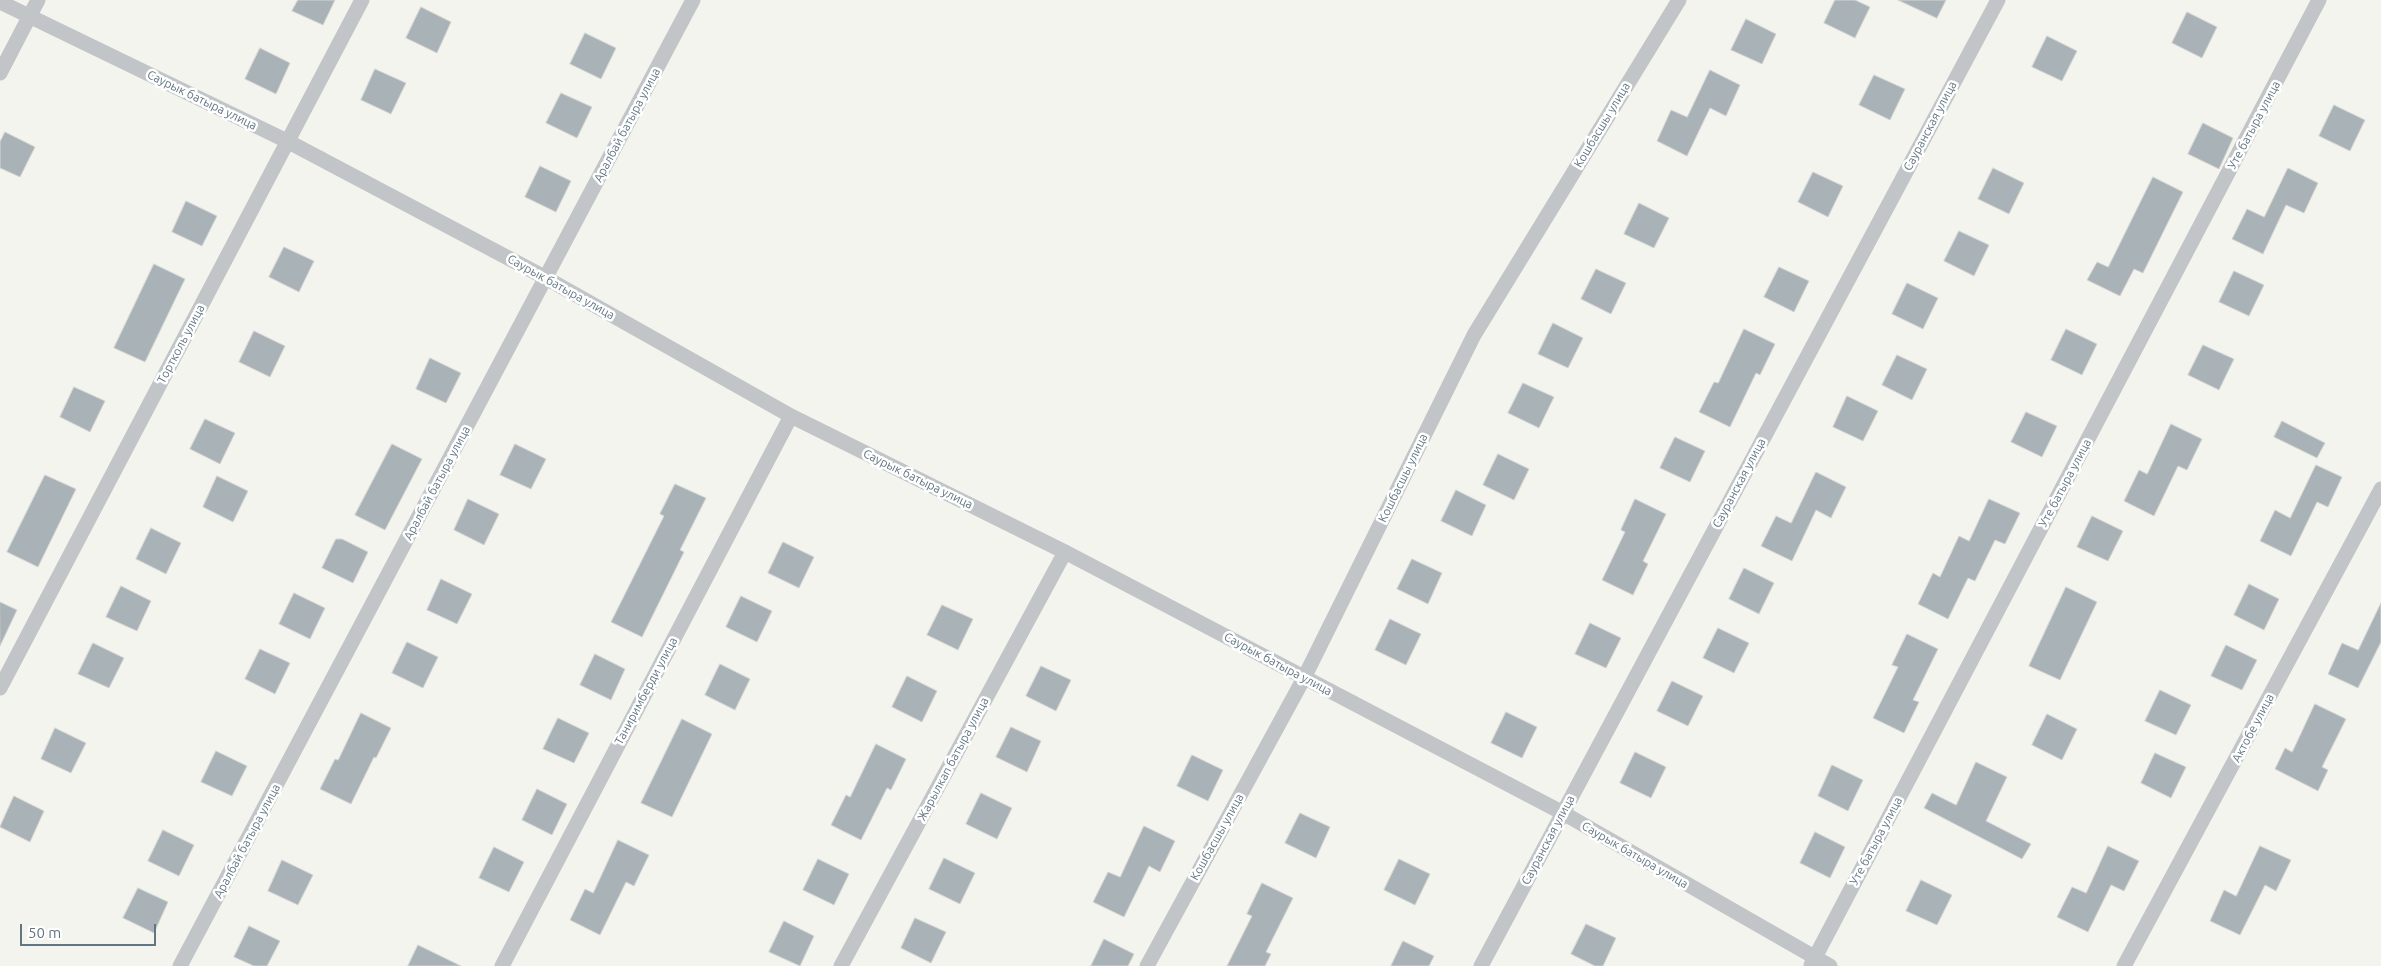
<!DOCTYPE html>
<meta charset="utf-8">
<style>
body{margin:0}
#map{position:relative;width:2381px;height:966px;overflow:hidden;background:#f4f4ef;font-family:Ubuntu,sans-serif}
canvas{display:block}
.scale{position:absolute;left:20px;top:924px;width:136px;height:22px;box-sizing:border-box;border:2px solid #617582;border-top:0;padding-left:6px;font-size:15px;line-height:18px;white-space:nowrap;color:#617582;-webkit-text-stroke:4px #fff;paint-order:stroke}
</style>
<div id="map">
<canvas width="2381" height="966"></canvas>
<div class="scale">50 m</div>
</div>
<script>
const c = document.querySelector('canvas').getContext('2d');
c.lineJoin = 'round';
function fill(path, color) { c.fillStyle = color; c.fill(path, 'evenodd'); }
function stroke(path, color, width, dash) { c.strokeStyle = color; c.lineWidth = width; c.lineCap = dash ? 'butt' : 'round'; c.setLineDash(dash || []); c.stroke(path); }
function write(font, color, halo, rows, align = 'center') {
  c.font = font + ' Ubuntu,sans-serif'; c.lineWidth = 5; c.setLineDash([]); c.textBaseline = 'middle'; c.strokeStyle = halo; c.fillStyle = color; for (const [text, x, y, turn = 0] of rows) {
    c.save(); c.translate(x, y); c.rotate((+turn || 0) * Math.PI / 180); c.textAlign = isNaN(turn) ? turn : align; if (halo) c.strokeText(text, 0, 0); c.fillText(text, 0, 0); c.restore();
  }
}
const building = new Path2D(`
 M298,0H335L323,25L292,11Z
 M1835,0H1855L1870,7L1855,38L1824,23Z
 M1898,0H1946L1937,18Z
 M421,7L451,22L437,53L406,38Z
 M2187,12L2217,27L2202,58L2172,43Z
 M1746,19L1776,34L1762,64L1731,50Z
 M585,33L616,48L601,79L570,64Z
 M2047,36L2077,51L2062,81L2032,67Z
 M260,48L290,63L276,94L245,79Z
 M375,69L406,83L391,114L361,100Z
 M1710,70L1740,85L1726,116L1710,108L1687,156L1657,141L1671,110L1687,117Z
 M1874,75L1905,89L1890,120L1859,105Z
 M561,93L592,107L577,138L546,123Z
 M2334,105L2365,120L2350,151L2319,136Z
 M2203,123L2233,138L2219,169L2188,154Z
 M5,132L35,147L20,177L0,168V142Z
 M540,166L571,181L556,212L525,197Z
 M1993,168L2024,183L2009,214L1978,199Z
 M2288,168L2318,183L2304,213L2286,205L2263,254L2232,239L2247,209L2264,217Z
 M1813,172L1843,186L1828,217L1798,202Z
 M2153,177L2183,192L2143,273L2134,269L2120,296L2087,280L2097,262L2108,267Z
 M186,201L217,216L202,246L172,232Z
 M1639,203L1669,218L1654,248L1624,234Z
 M1959,231L1989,245L1974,276L1944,261Z
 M284,247L314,261L299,292L269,277Z
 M154,264L185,279L145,362L114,348Z
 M1779,267L1809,281L1794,312L1764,297Z
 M1596,269L1626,283L1611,314L1581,299Z
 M2234,271L2264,285L2249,316L2219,302Z
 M1907,283L1938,298L1923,329L1892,314Z
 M1553,323L1583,338L1568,368L1538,354Z
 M1744,329L1775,344L1760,375L1756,373L1730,427L1699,412L1714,382L1718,383Z
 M2066,329L2097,344L2082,375L2051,360Z
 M254,331L285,346L270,377L239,362Z
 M2203,345L2234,359L2219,390L2188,375Z
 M1897,355L1927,369L1912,400L1882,385Z
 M430,358L461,373L446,403L416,389Z
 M1523,383L1554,397L1539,428L1508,413Z
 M74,387L105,401L90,432L60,417Z
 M1847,396L1878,411L1863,441L1833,427Z
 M2026,412L2057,426L2042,457L2011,442Z
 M205,419L235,433L220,464L190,449Z
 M2282,421L2325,443L2317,458L2274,437Z
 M2171,424L2202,439L2187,470L2178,466L2154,516L2124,501L2139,470L2147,474Z
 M1675,437L1705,451L1690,482L1660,468Z
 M392,444L422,459L385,530L355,515Z
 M515,444L546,459L531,489L500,475Z
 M1498,454L1529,469L1514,500L1483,485Z
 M2316,465L2342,477L2328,507L2317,502L2291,556L2260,541L2275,510L2290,518Z
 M1816,472L1846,487L1831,518L1816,510L1792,561L1761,546L1776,516L1791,523Z
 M45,475L76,489L38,567L7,552Z
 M217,476L248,491L233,522L203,507Z
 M675,484L706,498L680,550L684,552L642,637L611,622L664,516L660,514Z
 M1456,490L1486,505L1472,536L1441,521Z
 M468,499L499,514L484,545L454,530Z
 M1635,499L1666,514L1643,561L1648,564L1633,595L1602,580L1625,532L1621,530Z
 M1989,499L2020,513L2005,544L1995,540L1975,581L1968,578L1948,619L1918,604L1933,573L1940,577L1959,536L1969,541Z
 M2092,516L2123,531L2108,561L2077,547Z
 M151,528L181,543L166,574L136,559Z
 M336,539H342L368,552L353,583L322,568Z
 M783,542L814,557L799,588L768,573Z
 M1412,559L1442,573L1428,604L1397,589Z
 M1744,568L1774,583L1759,614L1729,599Z
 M441,579L472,594L457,624L427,610Z
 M2249,584L2279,599L2264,630L2234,615Z
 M121,586L151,601L137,631L106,617Z
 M2066,587L2097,602L2060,680L2029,666Z
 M294,593L325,608L310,639L279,624Z
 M741,596L772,611L757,642L726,627Z
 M0,602L17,610L0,646Z
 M2381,603V642L2358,688L2328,674L2342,643L2358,650Z
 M942,605L973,619L958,650L927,635Z
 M1390,619L1421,634L1406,665L1375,650Z
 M1590,623L1621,638L1606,668L1575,654Z
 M1718,628L1749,643L1734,673L1703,658Z
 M1907,634L1938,649L1913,700L1919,702L1904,733L1873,718L1898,667L1892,665Z
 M407,642L438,657L423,688L392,673Z
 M93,643L124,658L109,688L78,674Z
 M2226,645L2257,660L2242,690L2211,676Z
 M260,649L290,663L275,694L245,679Z
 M595,654L625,669L611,700L580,685Z
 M720,664L750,679L735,710L705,695Z
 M1041,666L1071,680L1056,711L1026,696Z
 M907,676L937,691L922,722L892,707Z
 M1672,681L1703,696L1688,726L1657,711Z
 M2160,690L2191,705L2176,735L2145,721Z
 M2315,704L2346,719L2322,767L2328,770L2318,791L2275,769L2285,748L2292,752Z
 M1506,712L1537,727L1522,758L1491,743Z
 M361,713L391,728L376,758L374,757L351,804L320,789L335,759L338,760Z
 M2047,714L2077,729L2062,760L2032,745Z
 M558,718L589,733L574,763L543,749Z
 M682,719L712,734L672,817L641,803Z
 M1011,727L1041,741L1027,772L996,757Z
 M55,728L86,743L71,773L41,759Z
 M876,744L906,759L891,790L887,788L861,840L831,825L846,795L850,797Z
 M216,751L247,766L232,796L201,782Z
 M1635,752L1666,767L1651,798L1620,783Z
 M2155,753L2186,767L2171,798L2141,783Z
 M1192,755L1223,770L1208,801L1177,786Z
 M1976,762L2007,777L1986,821L2031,844L2022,859L1924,808L1932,793L1956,805Z
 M1832,765L1863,780L1848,811L1818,796Z
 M537,789L567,804L552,835L522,820Z
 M981,793L1012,808L997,839L966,824Z
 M14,796L44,811L30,842L0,827Z
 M1300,813L1330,827L1316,858L1285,843Z
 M1144,826L1175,841L1160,872L1149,866L1124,917L1093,902L1108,872L1120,877Z
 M163,830L194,845L179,876L148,861Z
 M1815,832L1845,847L1830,878L1800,863Z
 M618,840L649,855L634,886L626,882L600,935L570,920L585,889L593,893Z
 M2108,846L2139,861L2124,891L2111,885L2088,932L2057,917L2072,887L2086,893Z
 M2260,846L2291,860L2276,891L2265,885L2240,935L2210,921L2224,890L2236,896Z
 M494,847L524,862L509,892L479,878Z
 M944,858L975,873L960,904L929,889Z
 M818,859L849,874L834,905L803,890Z
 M1399,859L1430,874L1415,905L1384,890Z
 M282,860L313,875L298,905L268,891Z
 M1921,880L1952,895L1937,925L1906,911Z
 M1262,883L1293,898L1266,952L1271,954L1265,966H1227L1252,916L1247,914Z
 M138,888L168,902L154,933L123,918Z
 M915,918L946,932L931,963L901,948Z
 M784,921L814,936L800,966L769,952Z
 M1586,924L1616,938L1603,966H1595L1571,954Z
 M249,926L280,941L267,966H254L234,957Z
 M1104,939L1134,954L1128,966H1091Z
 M1403,941L1434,956L1429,966H1391Z
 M418,945L461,966H408Z`);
fill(building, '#a9b2b6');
stroke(building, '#d5d5d2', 1);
stroke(new Path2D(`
 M0,2L287,141L546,278L791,416L1065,552L1563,813L1830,966
 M0,73L38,0
 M0,688L362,0
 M1811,965L2319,0
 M180,966L693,0
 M502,966L791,416
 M841,966L1065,552
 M1147,966L1304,678L1474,335L1679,0
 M1481,966L1998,0
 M2124,966L2381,489`), '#c1c5c8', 15);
write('12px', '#617582', '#fff', [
 ["Саурык батыра улица",202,100,26],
 ["Аралбай батыра улица",627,125,-62],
 ["Кошбасшы улица",1602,125,-59],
 ["Уте батыра улица",2254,125,-62],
 ["Сауранская улица",1930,126,-62],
 ["Саурык батыра улица",561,287,29],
 ["Тортколь улица",181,344,-62],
 ["Кошбасшы улица",1403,478,-64],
 ["Саурык батыра улица",918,479,26],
 ["Аралбай батыра улица",437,483,-62],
 ["Сауранская улица",1739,483,-62],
 ["Уте батыра улица",2065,483,-62],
 ["Саурык батыра улица",1278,664,28],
 ["Таниримберди улица",646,691,-62],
 ["Актобе улица",2253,728,-62],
 ["Жарылкап батыра улица",953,759,-62],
 ["Кошбасшы улица",1217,837,-61],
 ["Сауранская улица",1548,840,-62],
 ["Аралбай батыра улица",247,841,-62],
 ["Уте батыра улица",1876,841,-62],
 ["Саурык батыра улица",1635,855,30]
]);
</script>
